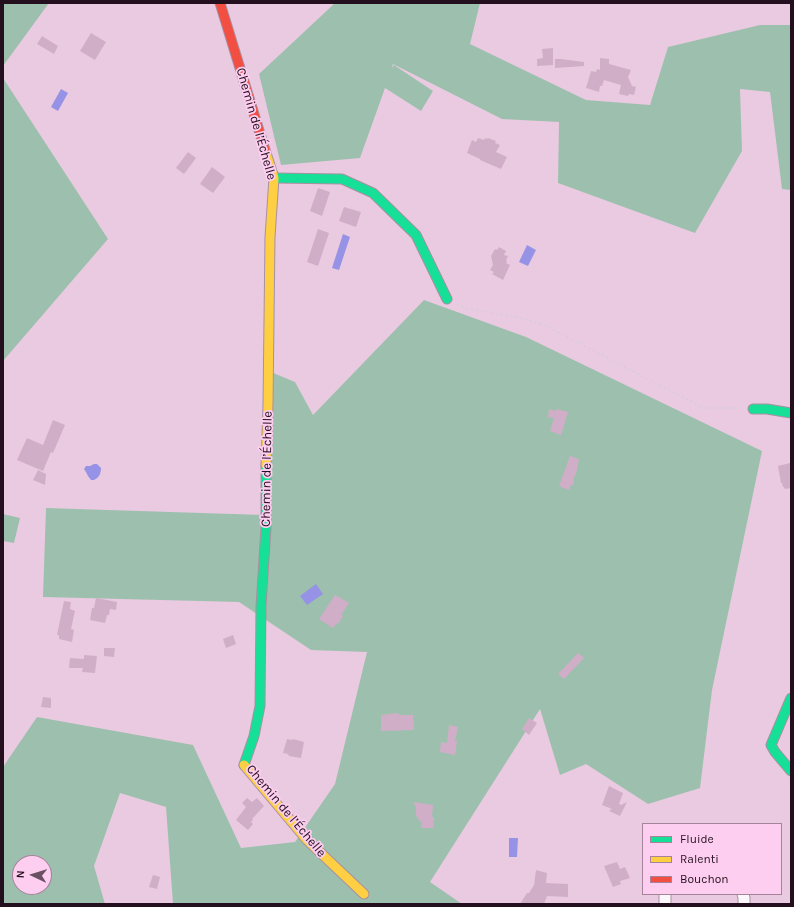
<!DOCTYPE html>
<meta charset="utf-8">
<style>
body{margin:0}
#map{position:relative;width:794px;height:907px;overflow:hidden;background:#eacae0;font-family:Karla,sans-serif}
canvas{display:block}
.frame{position:absolute;inset:0;border:4px solid #230f1e;pointer-events:none}
.legend{position:absolute;left:642px;top:823px;width:140px;height:72px;box-sizing:border-box;background:#fdceef;border:1px solid #a6829b;margin:0;padding:5px 7px;list-style:none;font-size:12px;color:#230f1e}
.legend li{display:flex;align-items:center;gap:8px;height:20px}
.legend b{width:20px;border:1px solid #a6829b}
.north{position:absolute;left:12px;top:855px;width:40px;height:40px;box-sizing:border-box;background:#fdceef;border:1px solid #a6829b;border-radius:50%;rotate:274deg;font-size:11px;font-weight:700;line-height:16px;text-align:center;color:#230f1e}
.north::after{content:'';display:block;margin:auto;width:14px;height:18px;background:#695062;clip-path:polygon(50% 0,100% 100%,50% 72%,0 100%)}
</style>
<div id="map">
<canvas width="794" height="907"></canvas>
<div class="frame"></div>
<ul class="legend">
<li><b style="height:5px;background:#16e098"></b>Fluide</li>
<li><b style="height:5px;background:#ffcf43"></b>Ralenti</li>
<li><b style="height:5px;background:#f24e42"></b>Bouchon</li>
</ul>
<div class="north">N</div>
</div>
<script>
const c = document.querySelector('canvas').getContext('2d');
c.lineJoin = 'round';
function fill(path, color) { c.fillStyle = color; c.fill(path, 'evenodd'); }
function stroke(path, color, width, dash) { c.strokeStyle = color; c.lineWidth = width; c.lineCap = dash ? 'butt' : 'round'; c.setLineDash(dash || []); c.stroke(path); }
function write(font, color, halo, rows, align = 'center') {
  c.font = font + ' Karla,sans-serif'; c.lineWidth = 3.5; c.setLineDash([]); c.textBaseline = 'middle'; c.strokeStyle = halo; c.fillStyle = color; for (const [text, x, y, turn = 0] of rows) {
    c.save(); c.translate(x, y); c.rotate((+turn || 0) * Math.PI / 180); c.textAlign = isNaN(turn) ? turn : align; if (halo) c.strokeText(text, 0, 0); c.fillText(text, 0, 0); c.restore();
  }
}
fill(new Path2D(`
 M3,3H49L3,66Z
 M335,3H480L470,44L586,100L650,105L668,47L760,25H791V190L782,189L770,92L740,89L742,151L695,233L558,183L559,122L502,119L393,64L392,68L394,65L433,91L421,111L385,88L360,158L281,165L259,74Z
 M3,78L108,239L3,361Z
 M424,300L526,337L762,451L712,690L700,788L648,804L586,764L560,775L540,709L430,882L462,904H173L166,807L120,793L94,866L105,904H3V767L37,717L193,745L241,848L295,842L335,784L367,652L311,650L239,602L43,597L46,508L264,515L266,370L295,382L313,415ZM20,863H44V887H20Z
 M3,514L20,518L14,543L3,541Z`), '#9dc0ae');
fill(new Path2D(`
 M61,89L68,93L58,111L51,107Z
 M343,234L350,237L339,270L332,268Z
 M527,245L536,250L528,266L519,262Z
 M94,464H97L101,468C101,473 99,478 94,480H91C88,477 87,473 84,469L86,466H90Z
 M316,584L323,594L307,605L300,596Z
 M509,838H518L517,857H509Z`), '#9692e5');
fill(new Path2D(`
 M91,33L106,42L95,60L80,51Z
 M42,36L58,46L54,54L37,44Z
 M553,48V65L537,66V59L543,58L542,49Z
 M600,58L609,59V64L631,70L628,77L632,86L636,87L634,95L629,94L628,96L619,94L621,85L604,80L602,86H600L599,92L586,88L591,71L596,72L597,69L600,70Z
 M555,59H561L584,62V66L555,68Z
 M478,138L484,140L485,138L487,139L488,138L496,141L495,143L500,145L496,152L507,157L501,169L480,160V159L467,153L472,140L476,142Z
 M188,152L196,158L184,174L176,168Z
 M212,167L225,177L213,193L200,184Z
 M318,188L330,192L322,216L310,211Z
 M344,207L361,212L356,227L339,221Z
 M318,229L329,233L318,266L307,262Z
 M499,247L506,251L504,255L508,256L506,260L507,261L506,263L510,265L503,280L492,274L494,272L490,270L493,265L491,256L495,249L497,250Z
 M549,409L556,411L557,409L568,412L561,435L550,431L554,418L548,417Z
 M53,420L65,425L53,453L51,452L43,471L17,460L27,438L43,445Z
 M570,456L579,459L576,474L573,479L574,484L570,486L569,490L559,486Z
 M790,463L791,472V488L785,489L784,487H783L782,483H781L778,466Z
 M38,470L46,474L45,485L33,480Z
 M335,595L349,603L341,615L343,616L338,624L337,623L333,628L319,619Z
 M96,598L117,602L116,610L110,609L109,615H107L105,623L90,620L92,608H94Z
 M64,601L71,602L70,609L75,611L71,629L74,630L72,642L59,639V635H57Z
 M233,635L236,644L226,648L223,639Z
 M104,648H115L114,657L104,656Z
 M578,653L584,658L564,679L558,674Z
 M84,655L97,656L95,673L82,672L83,668H69L70,658L84,659Z
 M43,697L51,698V708L41,707Z
 M398,713L399,715H413L414,730L381,731V715Z
 M529,718L537,723L529,735L522,729Z
 M449,725L458,727L455,741H457L455,755L440,752L441,742L447,743Z
 M287,739L292,740L293,739L304,742L301,758L289,756L288,754L283,753Z
 M609,786L623,793L619,804L621,805L627,802L620,816L609,811L612,809L602,805Z
 M247,798L252,802L257,798L264,806L252,819L253,820L251,822L253,824L248,830L236,820L246,807L242,803Z
 M413,802L433,805L432,817H434L433,828H421L422,823L418,819L416,815V807Z
 M617,862L620,869L625,867L630,878L620,881L621,884L613,887L604,866Z
 M536,870L547,873L546,883L568,884V897L547,896L544,904H520L527,893H529L534,885Z
 M153,875L160,877L157,889L149,887Z`), '#d1aec7');
const street = new Path2D(`
 M665,894V904
 M743,894L744,898V904`);
const fast = new Path2D(`
 M274,178L342,179L373,193L416,235L447,299
 M753,409H767L791,413
 M791,698L771,745L775,752L791,771
 M244,765L254,736L260,706L261,606L266,528V465`);
const slow = new Path2D(`
 M265,150L274,178L270,237L268,404L266,465
 M244,765L307,840L364,894`);
const jam = new Path2D(`
 M220,3L265,150`);
stroke(street, '#a890a1', 13);
stroke(fast, '#a890a1', 11);
stroke(slow, '#a890a1', 11);
stroke(jam, '#a890a1', 11);
stroke(new Path2D(`
 M457,304L465,308L526,319L550,328L704,408H741`), '#d7cdd4', 1.5, [2, 3]);
stroke(street, '#fcf7fa', 11);
stroke(fast, '#16e098', 9);
stroke(slow, '#ffcf43', 9);
stroke(jam, '#f24e42', 9);
write('13px', '#230f1e', '#fdceef', [
 ["Chemin de l’Échelle",256,124,74],
 ["Chemin de l’Échelle",267,469,-89],
 ["Chemin de l’Échelle",286,811,50]
]);
</script>
